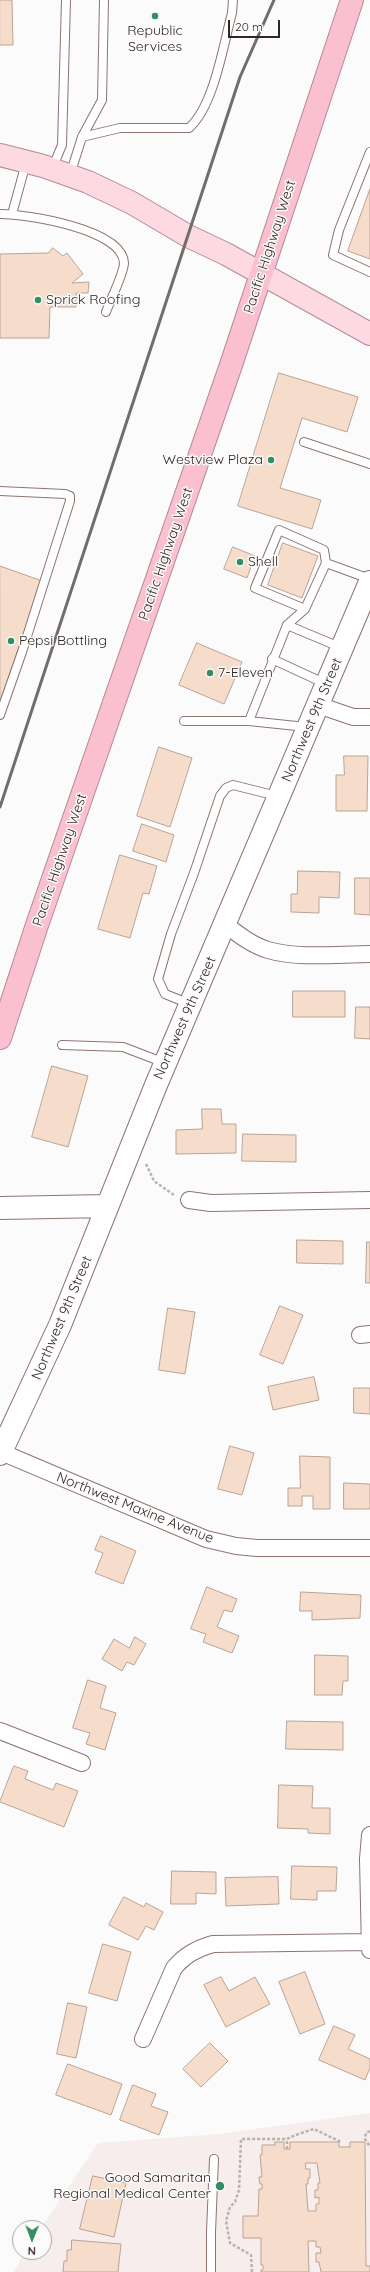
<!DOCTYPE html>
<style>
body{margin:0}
#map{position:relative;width:370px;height:2272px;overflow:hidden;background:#fbfbfb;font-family:Quicksand,sans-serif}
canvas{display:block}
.north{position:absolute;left:12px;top:2220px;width:40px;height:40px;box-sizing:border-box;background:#fbfbfb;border:1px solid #aba6a5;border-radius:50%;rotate:181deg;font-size:11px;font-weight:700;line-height:16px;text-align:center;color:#322624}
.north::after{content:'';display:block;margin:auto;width:14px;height:18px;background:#348e64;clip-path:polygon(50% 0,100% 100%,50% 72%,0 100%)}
.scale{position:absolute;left:228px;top:20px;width:52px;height:18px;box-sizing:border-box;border:2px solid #322624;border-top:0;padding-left:5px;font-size:12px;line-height:14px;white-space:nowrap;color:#322624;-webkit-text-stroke:3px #fbfbfb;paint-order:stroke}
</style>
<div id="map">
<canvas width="370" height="2272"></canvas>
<div class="north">N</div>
<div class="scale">20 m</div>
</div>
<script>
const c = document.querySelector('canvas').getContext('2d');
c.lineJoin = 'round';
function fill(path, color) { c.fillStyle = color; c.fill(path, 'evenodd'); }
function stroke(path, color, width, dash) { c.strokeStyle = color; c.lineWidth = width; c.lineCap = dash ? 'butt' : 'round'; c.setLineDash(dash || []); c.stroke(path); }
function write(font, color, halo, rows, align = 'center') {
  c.font = font + ' Quicksand,sans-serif'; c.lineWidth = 3; c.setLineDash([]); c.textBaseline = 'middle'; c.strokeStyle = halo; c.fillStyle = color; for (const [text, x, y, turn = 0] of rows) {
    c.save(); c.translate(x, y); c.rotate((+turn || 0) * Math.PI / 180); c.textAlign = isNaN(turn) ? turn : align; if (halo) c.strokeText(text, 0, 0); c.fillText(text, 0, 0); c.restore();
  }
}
fill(new Path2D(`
 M370,2113V2272H14L25,2252H44V2228H41L98,2143L219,2134Z`), '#f6edec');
const building = new Path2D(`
 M0,0H12L13,45H0Z
 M370,189V259L348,251Z
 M53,248L63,256L67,253L83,274L72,283L89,282L88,293H76V307H50L49,338H0V254L48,253Z
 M279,373L358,397L347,432L302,418L280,488L321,500L312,529L238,506Z
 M283,543L318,556L302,598L268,585Z
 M233,547L255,556L247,578L224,569Z
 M0,566L42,581L0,701Z
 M197,643L242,662L224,704L179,685Z
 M159,747L192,758L170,827L137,816Z
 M344,756H368L367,811H336V775H344Z
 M142,824L174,835L166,862L133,851Z
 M120,855L157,866L149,894L143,893L130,938L98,929Z
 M298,871L340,872L339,898L319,897V913L291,912V894H297Z
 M355,878H370V915L355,914Z
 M293,991H345V1017H293Z
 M356,1007H370V1039L355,1038Z
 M52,1066L88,1076L68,1147L32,1137Z
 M202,1109H221L222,1124H236V1153L176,1154V1130L202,1129Z
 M243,1134L296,1135V1162L242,1161Z
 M297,1240L343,1241V1264L297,1263Z
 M367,1242H370V1283H366Z
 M280,1306L303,1315L283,1364L260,1355Z
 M168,1308L195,1312L185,1374L159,1370Z
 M314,1377L319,1400L273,1410L268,1387Z
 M354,1388H370V1414L354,1413Z
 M230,1446L254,1453L242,1495L218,1489Z
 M300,1456L330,1457V1509H313V1496H302V1506H288V1488H300Z
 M344,1483L370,1484V1509H344Z
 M101,1536L136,1551L123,1584L95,1573L103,1553L95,1550Z
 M207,1587L237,1599L232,1612L224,1610L217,1627L239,1636L232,1653L203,1642L206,1634L191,1629Z
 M301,1592L361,1595L360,1618L312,1620V1611H300Z
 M135,1637L146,1644L134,1665L127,1662L122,1671L102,1659L114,1639L129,1648Z
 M315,1655L348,1656V1681H343L342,1695H315Z
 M88,1680L106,1686L100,1708L116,1713L105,1750L86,1744L90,1733L73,1728Z
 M287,1721L343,1722V1750L286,1749Z
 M14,1766L28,1771L25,1779L53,1790L56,1783L78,1791L64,1827L0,1802Z
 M279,1785L313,1786L312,1808H330V1834L308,1833V1829L278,1828Z
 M292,1866L337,1867L336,1891H317V1900L291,1899Z
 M172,1871L216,1872V1894L196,1893V1904H171Z
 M278,1877L279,1904L226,1906L225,1878Z
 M124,1897L144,1907L146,1903L163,1912L154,1930L146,1926L138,1940L109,1925Z
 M103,1944L131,1952L117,2001L89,1993Z
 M305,1972L325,2024L300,2034L279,1982Z
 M221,1977L229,1991L255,1977L270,2004L226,2027L204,1985Z
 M68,2003L87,2007L76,2058L57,2054Z
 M334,2026L355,2035L348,2049L370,2059V2068L365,2080L319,2060Z
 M210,2043L228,2061L201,2087L183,2069Z
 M68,2064L122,2084L111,2115L56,2095Z
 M133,2085L156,2094L151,2106L168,2112L159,2135L120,2120Z
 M275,2142H284V2149H290V2142H339V2147H350V2142H365L366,2266H370V2272H321L319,2262H316V2253H321L320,2247H316V2241H308L309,2272H261V2270H263V2265H261V2238H243V2216H258L259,2189H262V2184H260L259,2177H262L260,2155H262V2145H275ZM306,2163H317L320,2183H318V2190H315V2198L319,2197V2204H316V2211H308L306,2184H308V2178H310V2169H306Z
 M93,2176L126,2183L114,2237L80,2229Z
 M72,2240L121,2244L118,2272H63L64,2261H67V2250H71Z`);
fill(building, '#f6dccb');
stroke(building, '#bba393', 1);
const lane = new Path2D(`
 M82,137L120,128H189C214,106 223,46 232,13L233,0
 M370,152L339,230L333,255L370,272
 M52,169L62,145L66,0
 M70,175L82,137L102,100L104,0
 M0,214C26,214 123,229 124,263C124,273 110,301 106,312
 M12,214L26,163
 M304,442L370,464
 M0,491L65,494L70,496V501L22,652L0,715
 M305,609L255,588L279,530L324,550L326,563
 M287,625L342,648
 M272,659L326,684
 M184,721H249L306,727
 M249,721L287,625L305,609L326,563L370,579
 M190,1004L165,994L158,979L171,934L194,873L220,796L226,788L233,785L277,796
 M62,1045L123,1047L165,1063
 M211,2272V2232L214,2159`);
const street = new Path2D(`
 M318,705L353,717H370
 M226,925C239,935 252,945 268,950C298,959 339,954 370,954
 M189,1200L211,1203L370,1200
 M360,1335L370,1334
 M1,1452L206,1539L236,1546L257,1548H370
 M0,1731L82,1763
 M370,1835L368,1859L370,1950
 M143,2039L174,1968C185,1955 196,1949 213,1944L369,1942`);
const secondary = new Path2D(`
 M0,1208L107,1206
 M0,1454L60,1325L156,1085L370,582`);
const primary = new Path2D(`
 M0,155L43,166L88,182L132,203L188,236L226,254L370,334`);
const highway = new Path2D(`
 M0,1038L37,925L231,365L352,0`);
stroke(lane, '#8f736f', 10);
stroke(street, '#8f736f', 18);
stroke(secondary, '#8f736f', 24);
stroke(primary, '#b58a93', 24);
stroke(highway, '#b58a93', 24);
stroke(new Path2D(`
 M146,1164L154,1181L174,1195
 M370,2131L366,2133L365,2139L370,2147
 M287,2149V2139C292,2136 307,2131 314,2129L341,2142
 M252,2272L251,2255L230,2243L226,2221L230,2207L235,2202L239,2190L241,2139H287`), '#b7b3b3', 2.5, [3, 2]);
stroke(lane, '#fff', 8);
stroke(street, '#fff', 16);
stroke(secondary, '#fff', 22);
stroke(primary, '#fdd9e2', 22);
stroke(highway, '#fbc0cf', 22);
stroke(new Path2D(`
 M0,807L240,77L274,0`), '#746c6b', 3);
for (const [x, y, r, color] of [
 [155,16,4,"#348e64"],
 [38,300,4,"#348e64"],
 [271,460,4,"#348e64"],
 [240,562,4,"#348e64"],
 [11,641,4,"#348e64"],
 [210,673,4,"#348e64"],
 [220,2186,5,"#348e64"]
]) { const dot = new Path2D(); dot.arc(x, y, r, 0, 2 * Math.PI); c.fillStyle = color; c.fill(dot); stroke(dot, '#fbfbfb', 1.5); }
write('14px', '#322624', '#fbfbfb', [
 ["Republic",155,31,"center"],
 ["Services",155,47,"center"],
 ["Sprick Roofing",46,300],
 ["Westview Plaza",263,460,"right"],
 ["Shell",248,562],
 ["Pepsi Bottling",19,641],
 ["7-Eleven",218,673],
 ["Good Samaritan",211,2178,"right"],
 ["Regional Medical Center",211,2194,"right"]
], 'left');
write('14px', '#322624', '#fbfbfb', [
 ["Pacific Highway West",270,247,-72],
 ["Pacific Highway West",166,554,-71],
 ["Northwest 9th Street",312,720,-67],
 ["Pacific Highway West",60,860,-71],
 ["Northwest 9th Street",185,1018,-66],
 ["Northwest 9th Street",62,1318,-67],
 ["Northwest Maxine Avenue",135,1508,22]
]);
</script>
